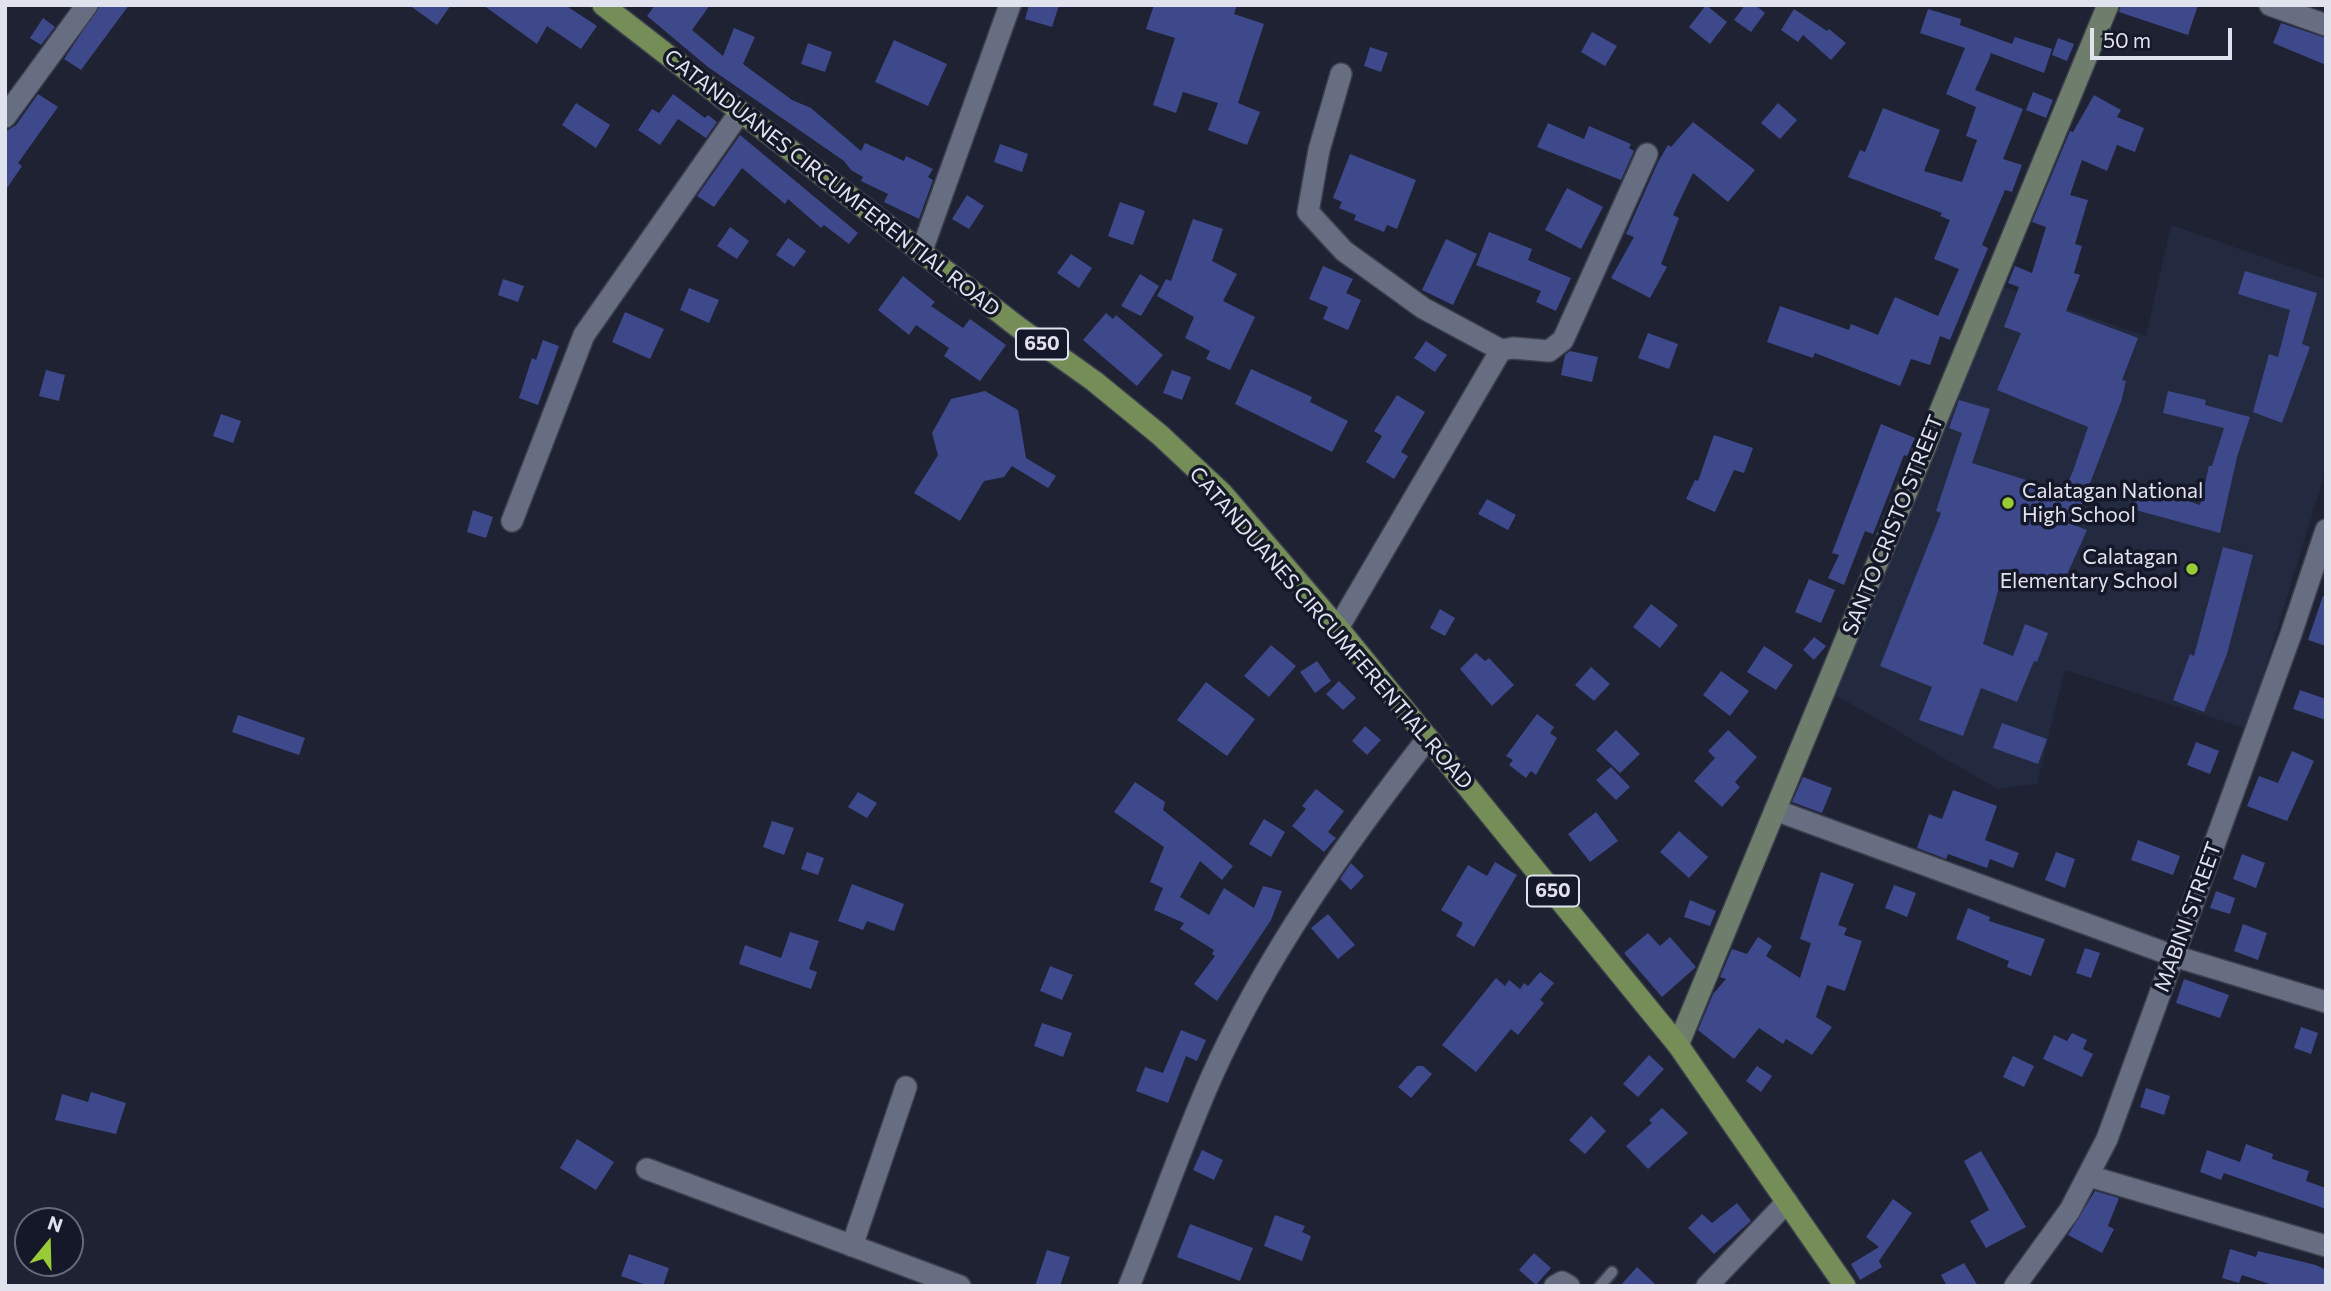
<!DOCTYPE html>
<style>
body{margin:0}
#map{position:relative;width:2331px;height:1291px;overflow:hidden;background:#1e2232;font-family:Commissioner,sans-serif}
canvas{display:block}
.frame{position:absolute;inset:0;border:7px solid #e0e3ee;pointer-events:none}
.north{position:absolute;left:14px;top:1207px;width:70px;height:70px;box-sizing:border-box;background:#151828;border:2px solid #666977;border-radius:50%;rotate:19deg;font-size:19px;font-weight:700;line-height:28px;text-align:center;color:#e0e3ee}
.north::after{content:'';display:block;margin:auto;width:24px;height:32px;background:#99cb36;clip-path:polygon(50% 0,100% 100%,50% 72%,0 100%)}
.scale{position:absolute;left:2090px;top:28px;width:142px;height:32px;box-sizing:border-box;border:4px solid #e0e3ee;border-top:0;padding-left:9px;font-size:21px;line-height:24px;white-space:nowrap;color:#e0e3ee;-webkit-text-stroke:5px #151828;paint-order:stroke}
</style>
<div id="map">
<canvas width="2331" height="1291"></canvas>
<div class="frame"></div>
<div class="north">N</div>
<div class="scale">50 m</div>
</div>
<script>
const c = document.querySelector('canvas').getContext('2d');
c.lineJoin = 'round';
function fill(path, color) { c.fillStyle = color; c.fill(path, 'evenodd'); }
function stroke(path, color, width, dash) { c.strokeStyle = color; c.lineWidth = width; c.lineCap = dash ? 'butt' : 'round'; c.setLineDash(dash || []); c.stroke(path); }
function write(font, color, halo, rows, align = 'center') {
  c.font = font + ' Commissioner,sans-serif'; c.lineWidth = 7; c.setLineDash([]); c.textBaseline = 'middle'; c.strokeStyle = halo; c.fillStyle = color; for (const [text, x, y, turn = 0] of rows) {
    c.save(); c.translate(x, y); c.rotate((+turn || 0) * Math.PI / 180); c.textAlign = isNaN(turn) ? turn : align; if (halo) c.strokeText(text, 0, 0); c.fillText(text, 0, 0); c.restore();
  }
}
fill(new Path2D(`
 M2171,225L2326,279V469L2247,729L2065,670L2037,784L1997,789L1834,694L1998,285L2146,336Z`), '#23293f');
fill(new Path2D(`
 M100,5H129L81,70L64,59Z
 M409,5H451L437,25Z
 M483,5H565L597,26L581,49L547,26L537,44Z
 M655,5H710L692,30L723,56L734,28L755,37L743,64L792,100L811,108L861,151L865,143L904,161L906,156L933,169L928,177L933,180L919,219L884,202L888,194L861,181L863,177L851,170L844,161L708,67L647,16Z
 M1029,5H1059L1052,27L1025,19Z
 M1154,5H1237L1234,14L1264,24L1238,103L1260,112L1247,145L1208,130L1218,103L1183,92L1176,113L1153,105L1175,38L1146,29Z
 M1706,5L1727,22L1710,44L1689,27Z
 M1745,5H1755L1765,13L1751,32L1734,20Z
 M2121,5H2198L2188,35L2119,12Z
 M1794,9L1827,31L1829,29L1846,43L1831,60L1803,35L1798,42L1781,30Z
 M1928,9L1961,19L1960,25L2012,44L2015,37L2052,49L2044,73L1991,53L1989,59L1975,90L2023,109L2003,159L2022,165L2012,192L2005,190L1982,245L1988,248L1950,340L1940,336L1930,365L1911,359L1900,386L1815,353L1813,358L1767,342L1780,306L1849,330L1851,324L1878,335L1895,297L1938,316L1959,269L1934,259L1950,220L1940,216L1942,213L1848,177L1860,150L1865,152L1883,108L1940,130L1924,171L1962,182L1977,140L1966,136L1976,107L1946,94L1965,48L1920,33Z
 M43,18L55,27L41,45L30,38Z
 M2281,23L2326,38V65L2273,43Z
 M1592,32L1617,46L1605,66L1581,52Z
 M2058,38L2074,44L2067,61L2052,55Z
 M894,40L947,64L928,106L875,82Z
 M808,43L832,52L825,72L801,64Z
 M1370,47L1388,53L1381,72L1364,66Z
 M2033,92L2053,100L2046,118L2026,110Z
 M38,94L58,107L18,163L22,166L5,191V132L16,125Z
 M673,94L705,118L708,115L717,122L706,138L678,119L660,145L638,130L652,109L659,113Z
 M2094,95L2121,110L2117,117L2144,128L2135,152L2117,145L2107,171L2082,160L2070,195L2088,200L2075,244L2082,246L2074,273L2080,275L2066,311L2138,338L2122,380L2126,381L2121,402L2074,525L2087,530L2060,590L2026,577L2021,591L2000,584L1983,644L2013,656L2025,624L2048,633L2037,662L2034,661L2017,702L1981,688L1963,736L1919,720L1932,687L1880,666L1941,513L1936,511L1962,433L1949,428L1959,400L1990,409L1972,463L2064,492L2073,471L2088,427L1997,390L2021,333L2004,327L2019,287L2008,283L2015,266L2032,273L2046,227L2032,222L2070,131L2073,132Z
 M576,103L610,125L596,148L562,125Z
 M1778,103L1797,120L1780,139L1761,123Z
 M1693,122L1755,170L1728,202L1693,173L1673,215L1679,218L1661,264L1667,267L1650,298L1611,278L1634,237L1626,234L1658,162L1668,145L1671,147Z
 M1548,123L1584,139L1589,126L1631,144L1629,148L1634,151L1621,180L1537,147Z
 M740,135L858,233L849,244L824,225L821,228L788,199L785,204L742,168L714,207L697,196Z
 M1000,144L1028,154L1022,172L994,162Z
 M1350,154L1416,180L1397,229L1387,225L1384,232L1354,220L1356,215L1339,208L1342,202L1333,198Z
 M1567,188L1603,207L1581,249L1545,230Z
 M967,195L984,206L969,229L952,219Z
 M1120,202L1145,211L1133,245L1108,236Z
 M1193,219L1223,229L1212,261L1237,274L1223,301L1255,317L1230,370L1206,359L1210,351L1185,338L1194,317L1157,296L1166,279L1171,281Z
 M730,227L749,241L737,259L717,246Z
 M1489,232L1532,249L1528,260L1571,278L1556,311L1536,302L1541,291L1476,265Z
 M788,238L806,251L794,267L776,255Z
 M1446,239L1477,254L1453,305L1422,290Z
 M1071,254L1092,268L1079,288L1057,273Z
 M1323,266L1353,279L1346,293L1361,300L1348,330L1323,319L1328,307L1309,299Z
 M2245,271L2317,293L2302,344L2310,347L2282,423L2253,412L2269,354L2278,357L2290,310L2238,294Z
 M1140,274L1159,286L1141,316L1121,306Z
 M903,276L935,302L931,306L963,328L970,319L1006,345L980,381L944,356L949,348L916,325L909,335L878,310Z
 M503,279L524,286L518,302L498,295Z
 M689,288L719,300L709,323L680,310Z
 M625,312L664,329L650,359L612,342Z
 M1106,313L1113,319L1116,315L1163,355L1137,386L1083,340Z
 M1648,333L1678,344L1669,369L1638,358Z
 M543,340L559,346L538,405L519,398L532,358L536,360Z
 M1426,341L1447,355L1435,372L1414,358Z
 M1570,351L1598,357L1592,382L1561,375L1565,355Z
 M1251,369L1312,397L1310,402L1348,421L1332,452L1235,404Z
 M46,370L65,375L59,401L39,396Z
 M1172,370L1191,377L1182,400L1163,393Z
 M985,391L1018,410L1026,458L1056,476L1048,488L1012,466L1004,477L984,481L960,521L914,493L938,455L932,433L951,399Z
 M2168,391L2206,400L2205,405L2250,417L2237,457L2220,533L2132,509L2140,485L2200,505L2209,466H2212L2224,428L2163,413Z
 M1397,395L1425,412L1401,452L1408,456L1394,479L1366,462L1382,436L1374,431Z
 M221,414L241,421L233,443L213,436Z
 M1881,424L1915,438L1907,456L1904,455L1873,534L1865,531L1844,585L1828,578L1839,555L1832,553Z
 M1714,435L1753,448L1744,473L1734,470L1715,512L1686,499L1695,480L1698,481Z
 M1487,499L1516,515L1508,530L1478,514Z
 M473,510L493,517L486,538L467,532Z
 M2223,547L2253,555L2227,654L2204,712L2173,700L2190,654L2194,656Z
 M1809,579L1835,590L1821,623L1795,612Z
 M2323,596H2326V646L2308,640Z
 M1651,604L1678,625L1660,648L1633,627Z
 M1440,609L1455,618L1445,636L1430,628Z
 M1814,637L1826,646L1814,660L1803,650Z
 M1271,645L1296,666L1269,697L1244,676Z
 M1764,646L1793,665L1776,690L1747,672Z
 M1476,653L1485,661L1489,658L1514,685L1492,706L1460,669Z
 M1317,661L1331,681L1315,693L1300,672Z
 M1591,667L1610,684L1594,701L1575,685Z
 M1721,671L1749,691L1730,716L1703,695Z
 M1339,681L1356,698L1343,710L1326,694Z
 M1206,682L1255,719L1227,756L1177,720Z
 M2300,690L2326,699V720L2293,709Z
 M1537,714L1554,727L1550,733L1557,738L1536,775L1531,771L1526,778L1509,765L1513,760L1506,756Z
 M238,715L305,738L299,755L232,732Z
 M2002,723L2047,739L2038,764L1993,748Z
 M1365,726L1381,740L1367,755L1352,741Z
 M1616,730L1640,754L1620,773L1596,750Z
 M1728,730L1757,757L1735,782L1740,787L1722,807L1694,781L1715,758L1708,751Z
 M2196,742L2219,751L2210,774L2187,765Z
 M2292,751L2314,761L2287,821L2247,806L2259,776L2278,783Z
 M1611,767L1630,787L1616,800L1596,780Z
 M1803,777L1832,788L1822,813L1792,802Z
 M1135,782L1165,802L1163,810L1233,866L1222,880L1200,861L1180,897L1209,915L1224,888L1254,908L1263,886L1282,891L1271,920L1217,1001L1194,984L1215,956L1212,954L1214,950L1180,929L1184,923L1154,910L1163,888L1150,882L1164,847L1114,812Z
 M1316,789L1344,811L1328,832L1336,838L1324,852L1292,826L1306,809L1302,806Z
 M1953,790L1997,806L1985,840L2019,853L2013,868L1990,859L1987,868L1948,854L1946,859L1917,848L1929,814L1942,819Z
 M858,792L877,803L867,818L848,807Z
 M1596,812L1618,841L1590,862L1568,834Z
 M1264,819L1285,832L1271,857L1249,844Z
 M772,821L794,828L784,855L763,847Z
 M1679,831L1708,857L1689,878L1660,852Z
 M2138,840L2180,856L2173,875L2131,860Z
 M807,852L824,858L818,875L801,869Z
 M2056,852L2075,859L2065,888L2045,880Z
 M2242,854L2265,863L2256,888L2233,879Z
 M1495,862L1517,875L1474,947L1456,936L1463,923L1441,910L1468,865L1487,876Z
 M1351,863L1364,876L1351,890L1340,879Z
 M1821,872L1854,884L1838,925L1847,928L1844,935L1862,941L1845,991L1827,985L1816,1017L1832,1027L1812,1055L1786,1039L1783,1044L1759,1028L1734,1059L1698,1030L1713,994L1726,979L1720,977L1732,949L1747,954L1758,937L1772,946L1766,956L1800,978L1811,943L1800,939Z
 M852,884L904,904L894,931L867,921L863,930L838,921Z
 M1894,885L1916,893L1907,917L1885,908Z
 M2216,891L2235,898L2230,914L2210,908Z
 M1690,900L1716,911L1710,926L1684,917Z
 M1968,908L1990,917L1989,921L2045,939L2031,976L2007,967L2009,961L1956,939Z
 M1328,914L1355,945L1338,959L1311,928Z
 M2243,924L2267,933L2258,960L2234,951Z
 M790,932L819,941L809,969L817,972L811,989L739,964L745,945L781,958Z
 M1648,933L1660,946L1670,937L1696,967L1662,997L1624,953Z
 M2085,948L2100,953L2091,978L2076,973Z
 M1050,966L1073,975L1062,1000L1040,991Z
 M1540,972L1554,983L1540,1000L1544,1003L1518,1035L1511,1029L1476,1072L1442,1045L1496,978L1505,986L1509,980L1520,989L1524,983L1528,986Z
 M2184,979L2229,995L2220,1018L2176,1003Z
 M1042,1023L1072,1033L1063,1057L1034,1046Z
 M2301,1027L2318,1033L2311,1054L2294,1048Z
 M1181,1030L1206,1040L1197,1061L1186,1056L1168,1103L1136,1091L1145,1067L1163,1073Z
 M2072,1033L2087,1040L2083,1049L2093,1054L2082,1077L2043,1059L2054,1035L2067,1041Z
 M1649,1055L1664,1069L1638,1097L1623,1084Z
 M2013,1056L2034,1066L2024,1087L2003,1077Z
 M1417,1066H1423L1432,1074L1411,1098L1398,1087Z
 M1757,1066L1772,1076L1761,1092L1746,1081Z
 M2146,1088L2170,1096L2164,1115L2140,1107Z
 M91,1092L126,1103L116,1134L55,1120L62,1094L88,1102Z
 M1662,1108L1688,1133L1648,1169L1626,1146L1652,1123L1649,1120Z
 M1591,1116L1606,1131L1585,1154L1569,1140Z
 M577,1139L614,1162L596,1190L560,1168Z
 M2246,1144L2273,1154L2272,1159L2309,1171L2306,1181L2326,1188V1209L2224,1173L2221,1180L2200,1172L2207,1150L2240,1162Z
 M1202,1150L1223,1160L1214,1180L1193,1170Z
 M1981,1151L2026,1227L1986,1248L1970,1221L1989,1210L1964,1161Z
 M2095,1191L2119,1198L2108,1226L2114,1229L2102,1253L2068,1235Z
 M1893,1199L1912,1213L1879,1261L1882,1267L1860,1280L1851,1264L1879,1247L1866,1237Z
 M1737,1203L1751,1221L1714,1254L1688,1228L1702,1214L1712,1223Z
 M1275,1215L1305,1226L1302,1232L1311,1236L1302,1261L1264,1246Z
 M1190,1224L1253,1248L1240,1281L1177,1257Z
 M2230,1249L2256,1257L2258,1251L2316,1265L2326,1270V1286H2276L2242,1275L2239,1283L2222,1278Z
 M1047,1250L1070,1257L1060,1286H1035Z
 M1534,1253L1551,1268L1536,1285L1519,1270Z
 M629,1254L669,1268L663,1286H649L621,1276Z
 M1964,1263L1978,1286H1947L1941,1275Z
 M1637,1267L1657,1286H1620Z`), '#3e498c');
const lane = new Path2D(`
 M1600,1286L1612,1272`);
const street = new Path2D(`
 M2270,5L2326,25
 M1341,74L1319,150L1308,212L1344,251L1423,308L1501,350L1513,348L1549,351L1563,340L1647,154
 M5,117L87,5
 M921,253L1010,5
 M512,521L584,335L740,112
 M1338,628L1501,350
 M1775,810L2174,956L2326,1002
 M647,1169L960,1286
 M2089,1176L2326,1246
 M852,1246L906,1087
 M1129,1286C1157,1217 1181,1146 1211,1078C1266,955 1346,843 1428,738
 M1555,1286L1562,1282L1569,1286
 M1707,1286L1787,1202
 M2015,1286L2070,1210L2107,1139L2291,634L2326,530`);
const secondary = new Path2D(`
 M1678,1045L2108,5`);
const primary = new Path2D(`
 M603,5L1018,327L1094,381L1160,435L1223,494L1338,628L1678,1045L1845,1286`);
stroke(lane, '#3c3f4d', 14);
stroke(street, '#3c3f4d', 24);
stroke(secondary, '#3c3f4d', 24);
stroke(primary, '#3c3f4d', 24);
stroke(lane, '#686e81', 10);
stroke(street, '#686e81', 21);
stroke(secondary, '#6f7e6c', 21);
stroke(primary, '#758e57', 21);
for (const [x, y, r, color] of [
 [2008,503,7,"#99cb36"],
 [2192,569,7,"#99cb36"]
]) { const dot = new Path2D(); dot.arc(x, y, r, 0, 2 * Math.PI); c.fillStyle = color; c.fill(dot); stroke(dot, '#151828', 2.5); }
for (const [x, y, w] of [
 [1042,344,52],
 [1553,891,52]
]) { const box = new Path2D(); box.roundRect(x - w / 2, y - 15.5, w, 31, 5); c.fillStyle = '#151828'; c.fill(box); stroke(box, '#e0e3ee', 2); }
write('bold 19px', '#e0e3ee', null, [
 ["650",1042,344],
 ["650",1553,891]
]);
write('21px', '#e0e3ee', '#151828', [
 ["CATANDUANES CIRCUMFERENTIAL ROAD",832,183,38],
 ["SANTO CRISTO STREET",1893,525,-68],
 ["CATANDUANES CIRCUMFERENTIAL ROAD",1331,628,49],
 ["MABINI STREET",2188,917,-70]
]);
write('21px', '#e0e3ee', '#151828', [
 ["Calatagan National",2022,491],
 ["High School",2022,515],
 ["Calatagan",2178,557,"right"],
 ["Elementary School",2178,581,"right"]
], 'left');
</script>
